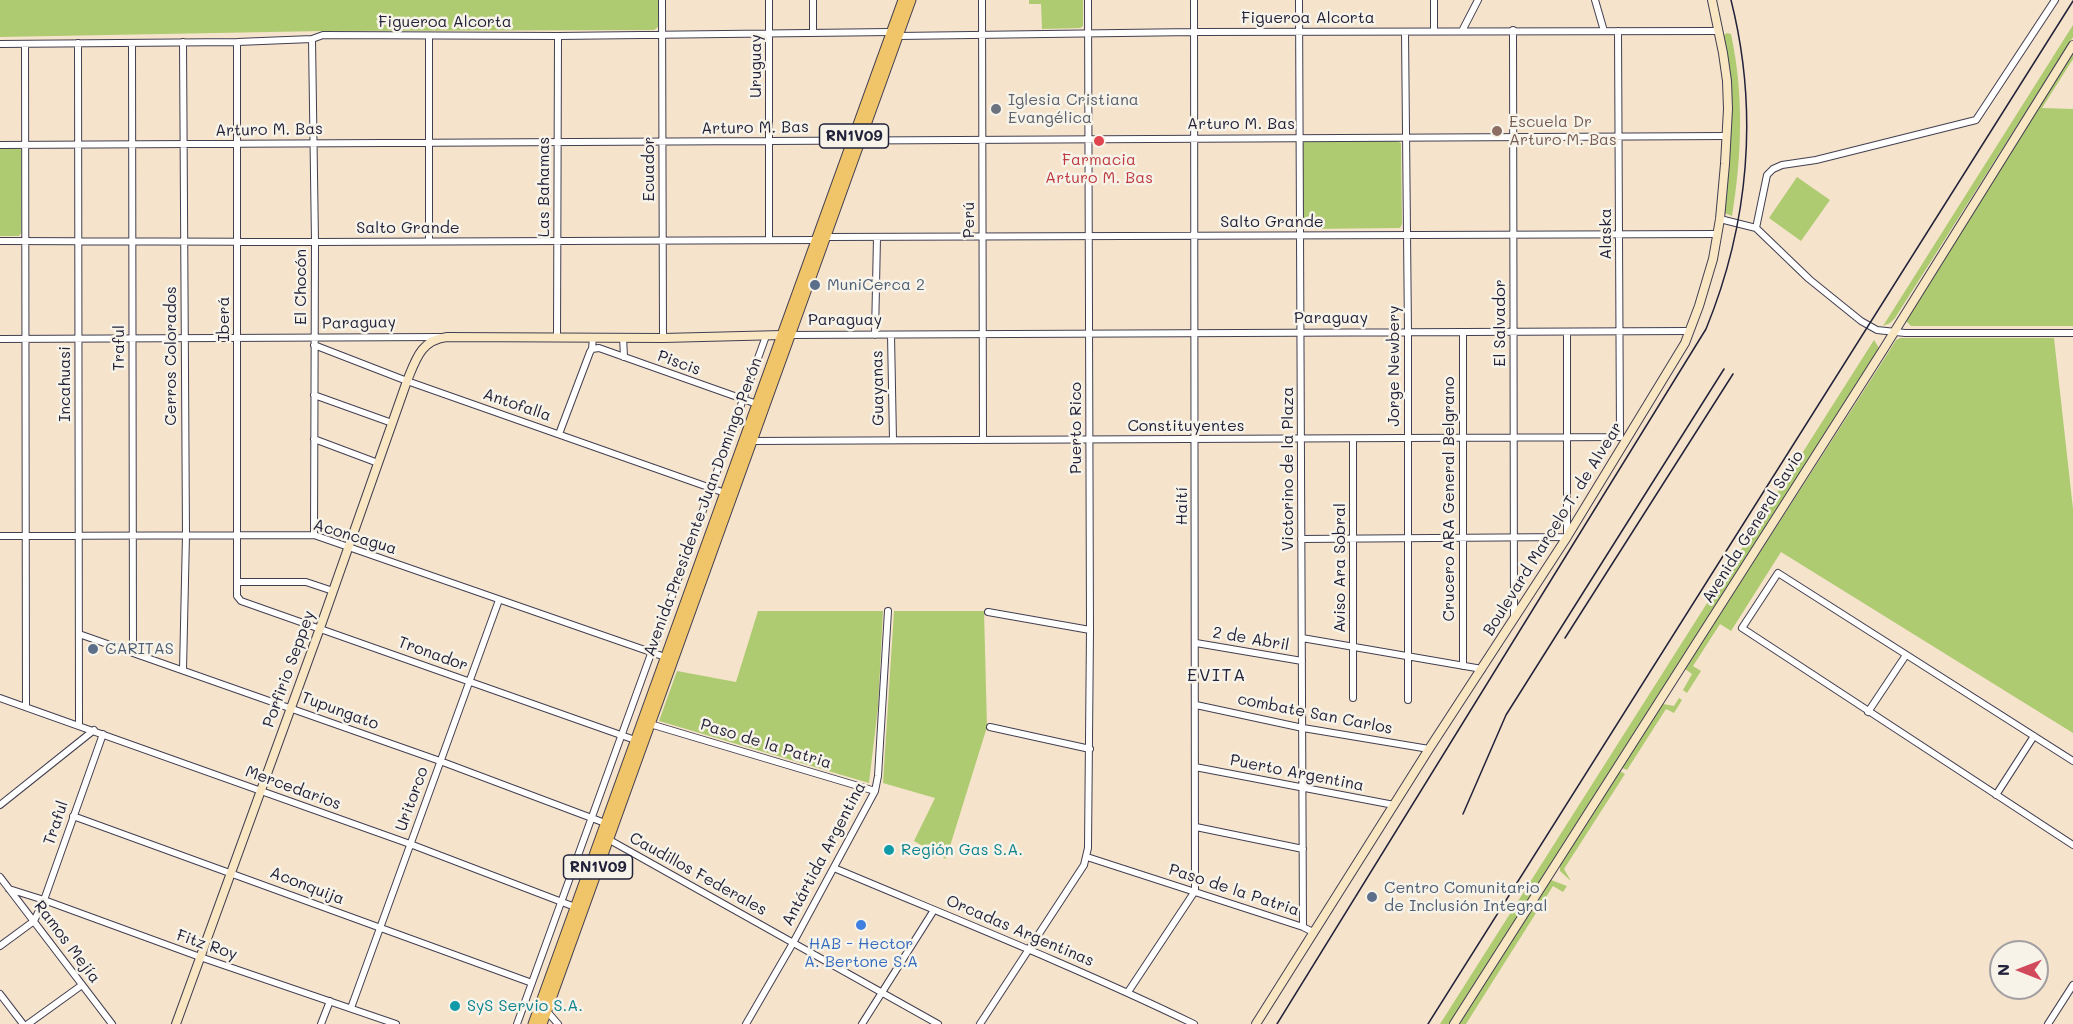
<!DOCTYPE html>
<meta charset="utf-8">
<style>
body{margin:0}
#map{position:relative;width:2073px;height:1024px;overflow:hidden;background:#f5e3cb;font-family:Mali,sans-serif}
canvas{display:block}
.north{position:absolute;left:1989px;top:940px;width:60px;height:60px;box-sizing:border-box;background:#f7f3e8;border:2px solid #a29fa3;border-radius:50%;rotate:270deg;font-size:16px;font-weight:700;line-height:24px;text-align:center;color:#22223b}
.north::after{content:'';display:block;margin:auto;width:21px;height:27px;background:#d1495b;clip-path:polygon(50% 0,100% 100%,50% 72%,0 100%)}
</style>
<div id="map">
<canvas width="2073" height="1024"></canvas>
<div class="north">N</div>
</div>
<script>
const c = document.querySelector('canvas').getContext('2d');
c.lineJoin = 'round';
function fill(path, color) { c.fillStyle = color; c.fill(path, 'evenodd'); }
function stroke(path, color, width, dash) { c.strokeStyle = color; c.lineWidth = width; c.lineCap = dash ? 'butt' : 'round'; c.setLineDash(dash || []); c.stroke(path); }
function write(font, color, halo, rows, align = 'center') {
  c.font = font + ' Mali,sans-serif'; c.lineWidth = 5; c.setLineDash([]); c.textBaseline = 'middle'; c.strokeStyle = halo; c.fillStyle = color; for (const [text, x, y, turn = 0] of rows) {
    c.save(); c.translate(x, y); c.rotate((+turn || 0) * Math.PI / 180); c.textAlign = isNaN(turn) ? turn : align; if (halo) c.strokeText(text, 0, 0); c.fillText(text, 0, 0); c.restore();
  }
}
fill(new Path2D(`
 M0,0H658V27L654,30L323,31L0,37Z
 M1029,0H1083V26L1080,28L1042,29L1041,4H1029Z
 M2073,25V37L1895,318L1890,323L1883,326Z
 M1727,33L1731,34C1744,95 1742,155 1732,216L1725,213L1724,209C1730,151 1735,93 1724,35Z
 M2073,52V59L2042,108L2073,109V326H1911L1905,320Z
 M1307,141H1397L1401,143L1402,224L1400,228L1307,229L1302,224V146L1304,142Z
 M0,147H18L21,150V233L19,236H0Z
 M1797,177L1830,200L1801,241L1769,218Z
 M1900,338H2054L2073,509V733L1781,552L1731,631L1720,624L1693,666L1701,671L1687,693L1683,690L1692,674L1685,669L1888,353L1896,340Z
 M1874,340L1879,348L1450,1024H1440Z
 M758,611H883L878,707L869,783L659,721L677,671L736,682Z
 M894,611H984L987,727L946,859L914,841L935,798L883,783Z
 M1679,698L1682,700L1674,713L1666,709L1627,770L1622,768L1663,704L1674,706Z
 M1620,771L1625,774L1564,869L1571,881L1560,871V865Z
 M1551,880L1567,886L1563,892L1553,886L1466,1024H1459Z`), '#aecb72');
const minor = new Path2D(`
 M662,0L663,338
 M769,0V240
 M813,0V33
 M982,0L983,440
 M1299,0L1303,927L1313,932
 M1595,0L1604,31
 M1513,30L1514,616
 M1434,31V0
 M1462,31L1478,0
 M1618,31L1620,437
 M1405,32L1408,333V700
 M429,36V241
 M898,36L1194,32L1719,31
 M312,39L315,242L314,535
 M237,42V596L241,601L635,740
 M78,43L79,725
 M132,43L133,652
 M0,44L237,42L312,39L323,35L558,36L891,32
 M25,44L26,706
 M0,145L1727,136
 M1720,219L1756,228L1809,279L1861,321L1877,330L1905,333H2073
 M1756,228L1767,175L1773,169L1782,165L1816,160L1976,120L2055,0
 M827,237L1717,234
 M0,241L315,242L817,240
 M1463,332V666
 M787,335L1690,331
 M875,335L877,237
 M891,335L893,440
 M557,337L558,36
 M623,337L624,357
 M0,339L440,337
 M314,345L407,381L725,493
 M592,349L599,348L757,404
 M314,395L392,423
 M559,434L590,352L592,349L593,337
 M314,439L378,463
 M1353,439V698
 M752,441L1620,437
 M0,536L314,535L665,657
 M1301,539L1567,537V332
 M237,582H306L333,591
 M988,612L1090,630
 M79,634L440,761L605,823
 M1302,638L1482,669
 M1196,643L1302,661
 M183,670L186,535L183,42
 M0,698L410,844L575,907
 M1196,705L1303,728L1429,749
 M1868,712L1906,655
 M650,724L875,791
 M990,727L1090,749
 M2073,761L1778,573L1742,628L2073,845
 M1195,767L1394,805
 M1996,795L2034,736
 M0,805L94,730
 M73,816L532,983
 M1196,827L1303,849
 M606,838L938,1024
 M1087,857L1303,927
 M834,868C955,919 1076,967 1194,1024
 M0,877L112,1024
 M9,889L44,900L200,957L396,1024
 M0,946L34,921L44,900L103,734
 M1128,992L1195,891L1194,0
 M0,994L23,1024
 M351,1008L499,600
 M545,1009L558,1024
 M28,1024L82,985
 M321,1024L330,1001
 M517,1024L766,336
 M746,1024L793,943L875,791L878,776L888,611
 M862,1024L934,910
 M980,1024L1084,865L1088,848L1090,630L1088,0
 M2048,1024L2073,985`);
const secondary = new Path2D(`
 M176,1024L320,628L407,381C416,359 421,340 447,337L663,338L782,335
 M1256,1024L1429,749L1567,537L1685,343L1699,306L1713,259L1720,219L1725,164L1728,109L1727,81L1723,53L1712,0
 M1454,1024L1883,350L2073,45`);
const primary = new Path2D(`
 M533,1024L903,0
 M542,1024L911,0`);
stroke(minor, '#423f51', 8);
stroke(secondary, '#423f51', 10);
stroke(primary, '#423f51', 11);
stroke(minor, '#fff', 6);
stroke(secondary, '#f9e7c3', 8);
stroke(primary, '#f0c469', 9);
stroke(new Path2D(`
 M1565,638L1733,374
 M1463,814L1506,715L1724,369
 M1277,1024L1706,329C1749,224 1759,111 1731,0
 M1428,1024L2073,1`), '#22223b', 1.5);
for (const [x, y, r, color] of [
 [996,109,6,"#6b7280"],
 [1497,131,6,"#8d6e63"],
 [1099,141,6,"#e0444e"],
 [815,285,6,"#5c6f8a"],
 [93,649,6,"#5c6f8a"],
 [889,850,6,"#0f9aa8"],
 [1372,897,6,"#5c6f8a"],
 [861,925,6,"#3f7fe0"],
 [455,1006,6,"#0f9aa8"]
]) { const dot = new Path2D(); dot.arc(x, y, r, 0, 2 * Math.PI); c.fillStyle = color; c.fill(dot); stroke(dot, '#f7f3e8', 2); }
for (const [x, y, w] of [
 [854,136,69],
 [598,867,69]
]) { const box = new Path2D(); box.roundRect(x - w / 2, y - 12, w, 24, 4.5); c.fillStyle = '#f7f3e8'; c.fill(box); stroke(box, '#22223b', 1.5); }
write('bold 15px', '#22223b', null, [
 ["RN1V09",854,136],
 ["RN1V09",598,867]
]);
write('16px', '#22223b', '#f7f3e8', [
 ["Figueroa Alcorta",1308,18],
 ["Figueroa Alcorta",445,22],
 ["Uruguay",756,66,-90],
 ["Arturo M. Bas",1241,124],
 ["Arturo M. Bas",755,128,-1],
 ["Arturo M. Bas",269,130,-1],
 ["Ecuador",649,169,-90],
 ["Las Bahamas",544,187,-90],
 ["Perú",969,220,-90],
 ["Salto Grande",1272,222],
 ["Salto Grande",408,228],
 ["Alaska",1606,234,-90],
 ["El Chocón",301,287,-90],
 ["Paraguay",1331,318],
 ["Iberá",224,319,-90],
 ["Paraguay",845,320],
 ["Paraguay",359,323,-1],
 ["El Salvador",1500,323,-90],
 ["Traful",119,348,-90],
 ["Cerros Colorados",171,356,-90],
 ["Piscis",679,363,20],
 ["Jorge Newbery",1394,366,-90],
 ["Incahuasi",65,384,-90],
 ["Guayanas",878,388,-91],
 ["Antofalla",517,405,19],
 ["Constituyentes",1186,426],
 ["Puerto Rico",1076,428,-90],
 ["Victorino de la Plaza",1288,469,-90],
 ["Crucero ARA General Belgrano",1449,499,-90],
 ["Haití",1182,506,-90],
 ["Avenida Presidente Juan Domingo Perón",703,507,-70],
 ["Avenida General Savio",1753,527,-58],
 ["Boulevard Marcelo T. de Alvear",1553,529,-58],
 ["Aconcagua",355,537,17],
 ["Aviso Ara Sobral",1340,568,-90],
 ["2 de Abril",1251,639,10],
 ["Tronador",433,654,20],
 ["Porfirio Seppey",289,669,-70],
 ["Tupungato",340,711,20],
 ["combate San Carlos",1315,714,11],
 ["Paso de la Patria",766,744,17],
 ["Puerto Argentina",1297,773,11],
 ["Mercedarios",293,788,20],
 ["Uritorco",412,799,-70],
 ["Traful",56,823,-71],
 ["Antártida Argentina",824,854,-62],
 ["Caudillos Federales",698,874,29],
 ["Aconquija",307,886,21],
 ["Paso de la Patria",1234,890,18],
 ["Orcadas Argentinas",1020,931,23],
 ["Ramos Mejía",67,942,53],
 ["Fitz Roy",207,945,19]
]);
write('16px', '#5b616d', '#f7f3e8', [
 ["Iglesia Cristiana",1008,100],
 ["Evangélica",1008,118]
], 'left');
write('16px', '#785e54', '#f7f3e8', [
 ["Escuela Dr",1509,122],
 ["Arturo M. Bas",1509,140]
], 'left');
write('16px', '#be3a42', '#f7f3e8', [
 ["Farmacia",1099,160],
 ["Arturo M. Bas",1099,178]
]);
write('16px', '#4e5e75', '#f7f3e8', [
 ["MuniCerca 2",827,285],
 ["CARITAS",105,649],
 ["Centro Comunitario",1384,888],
 ["de Inclusión Integral",1384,906]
], 'left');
write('16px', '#0d838f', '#f7f3e8', [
 ["Región Gas S.A.",901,850],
 ["SyS Servio S.A.",467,1006]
], 'left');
write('16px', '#366cbe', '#f7f3e8', [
 ["HAB - Hector",861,944],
 ["A. Bertone S.A",861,962]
]);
c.letterSpacing = '1.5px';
write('18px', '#22223b', '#f7f3e8', [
 ["EVITA",1217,675]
]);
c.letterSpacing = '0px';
</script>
